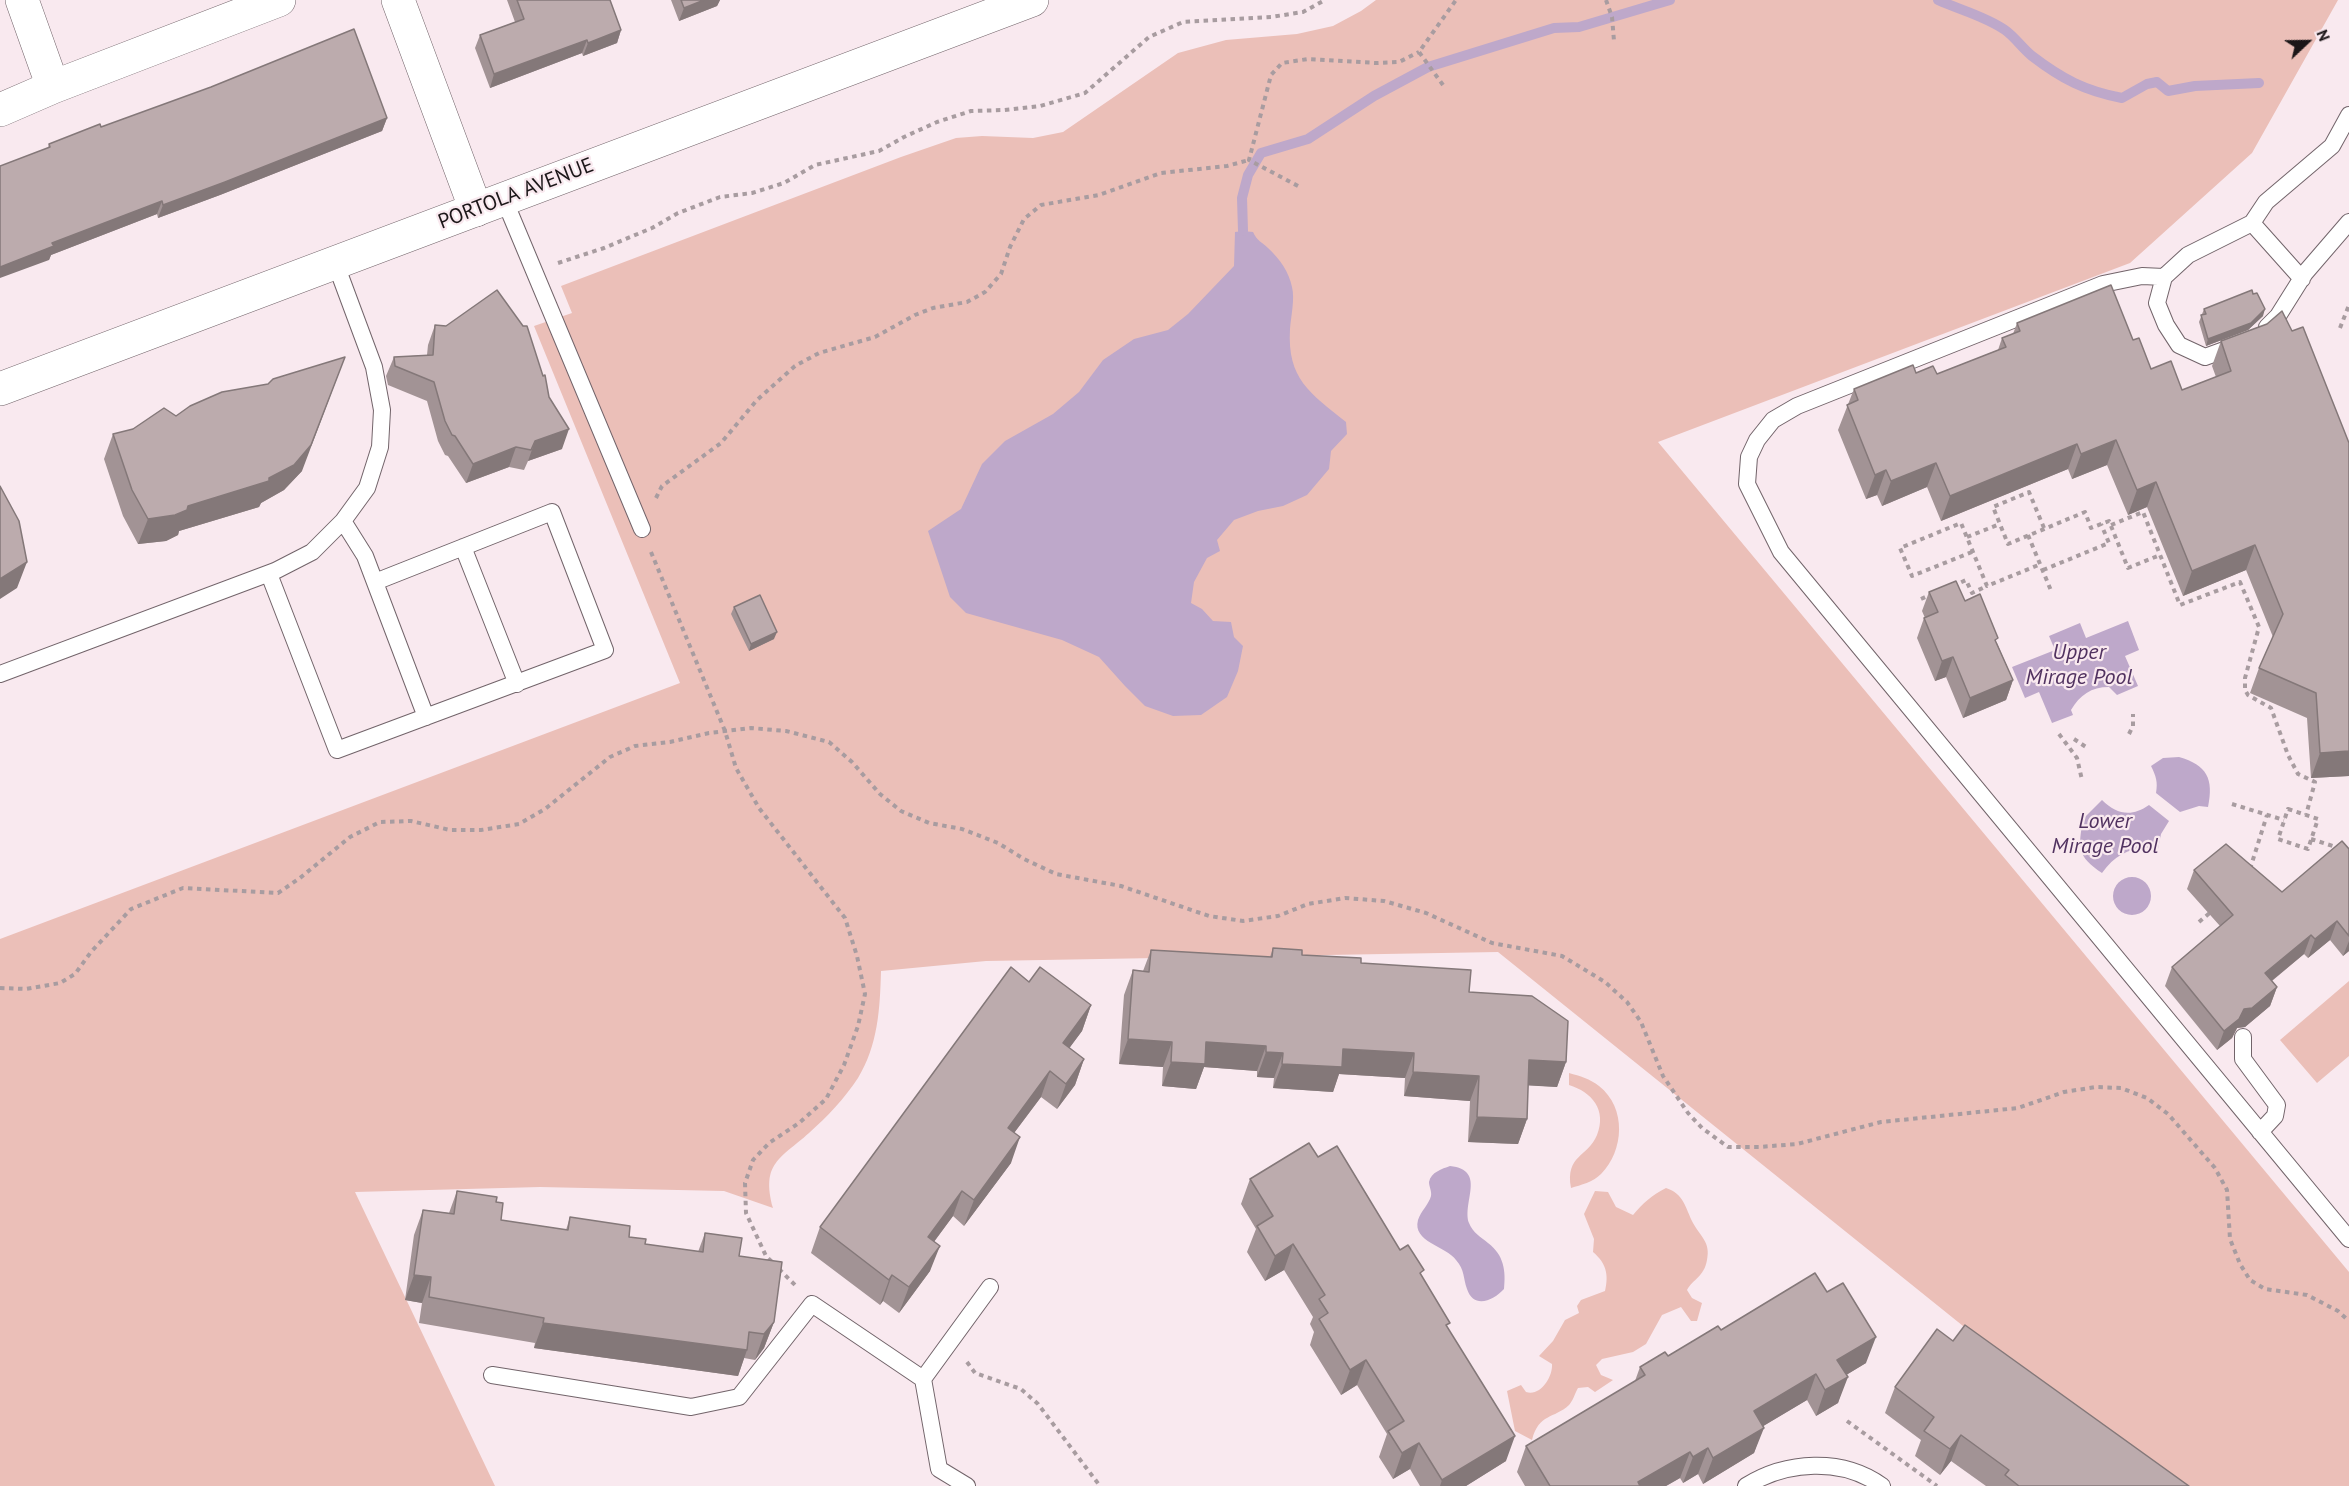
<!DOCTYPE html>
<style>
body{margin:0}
#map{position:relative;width:2349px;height:1486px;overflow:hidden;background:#f9e9ef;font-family:"PT Sans",sans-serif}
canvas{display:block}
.north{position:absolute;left:2277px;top:12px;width:60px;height:60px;-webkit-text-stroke:4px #f9e9ef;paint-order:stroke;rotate:68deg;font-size:16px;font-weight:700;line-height:24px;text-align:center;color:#1b1618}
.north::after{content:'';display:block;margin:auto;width:21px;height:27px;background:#1b1618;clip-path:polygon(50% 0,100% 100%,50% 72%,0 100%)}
</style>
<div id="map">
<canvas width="2349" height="1486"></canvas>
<div class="north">N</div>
</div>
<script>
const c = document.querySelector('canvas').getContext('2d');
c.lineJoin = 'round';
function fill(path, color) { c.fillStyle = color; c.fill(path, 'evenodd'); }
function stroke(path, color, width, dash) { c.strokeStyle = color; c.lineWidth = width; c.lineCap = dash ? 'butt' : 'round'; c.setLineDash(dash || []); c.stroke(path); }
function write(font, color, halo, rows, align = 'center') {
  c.font = font + ' "PT Sans",sans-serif'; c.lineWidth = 4.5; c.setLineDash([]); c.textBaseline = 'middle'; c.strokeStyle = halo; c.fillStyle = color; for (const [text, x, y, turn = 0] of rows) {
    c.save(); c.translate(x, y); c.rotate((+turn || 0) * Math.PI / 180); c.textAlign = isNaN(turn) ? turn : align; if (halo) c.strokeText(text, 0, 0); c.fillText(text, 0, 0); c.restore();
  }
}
fill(new Path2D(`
 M1376,0H2338L2252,153L2130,263L1658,442L2349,1272V1486H2162L1498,952L986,961L881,971C880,1009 878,1045 858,1078C844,1099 828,1116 809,1133C780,1159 761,1163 773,1208L724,1191L540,1187L355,1192L495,1486H0V939L680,683L534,326L572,313L561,286L901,157L956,138L982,136L1033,138L1063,132L1178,53L1226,40L1297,34L1333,26L1361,11Z
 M2349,981V1056L2317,1083L2280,1040Z
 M1569,1073C1580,1076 1590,1079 1599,1086C1627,1108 1624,1151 1601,1174C1593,1182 1581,1185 1571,1188C1565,1155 1588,1157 1597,1135C1607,1110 1592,1092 1569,1085Z
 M1666,1188C1684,1194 1685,1207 1693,1223C1700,1236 1711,1242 1707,1260C1704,1277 1693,1279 1687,1290L1692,1298L1702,1303L1697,1321H1691L1681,1307L1662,1315L1646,1344L1633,1352L1602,1359L1596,1365L1601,1375L1613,1380L1595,1392L1588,1387L1578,1388C1575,1393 1573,1401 1569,1405C1554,1419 1539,1413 1532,1440L1515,1431L1507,1391L1521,1385L1526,1392C1540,1397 1553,1377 1552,1364L1539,1356L1553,1341L1565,1320L1579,1313L1577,1306L1581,1300L1605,1291C1609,1274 1606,1263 1593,1252L1594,1239L1584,1214L1595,1191L1608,1192L1616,1207L1633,1215C1643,1203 1652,1195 1666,1188Z`), '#ebbfb8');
fill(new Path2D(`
 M1243,231L1253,232C1257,241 1262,242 1268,248C1280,259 1289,272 1292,287C1295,299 1291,316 1290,329C1287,379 1310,393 1346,422L1347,434L1331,451L1329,469L1307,495L1283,506L1258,511L1234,520L1217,540L1220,551L1207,558L1194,582L1191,603L1202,609L1213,621L1231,622L1234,637L1243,646L1238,671L1227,697L1201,715L1173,716L1145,706L1125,686L1099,657L1062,640L966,613L950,597L928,531L961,509L982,464L1005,441L1053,414L1079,392L1103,360L1134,339L1168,330L1188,314L1234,266L1235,232Z
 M2128,621L2139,650L2125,656L2138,686L2117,695L2109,687C2091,687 2080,695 2071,710L2073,715L2052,723L2039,692L2025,698L2012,667L2055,650L2049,636L2080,623L2086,638Z
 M2179,757C2207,765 2214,779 2208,807L2199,806L2180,812L2156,793C2158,782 2156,776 2151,766L2163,758Z
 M2102,800C2117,815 2132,817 2149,805L2169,821L2161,834L2158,849C2135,845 2116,853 2102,873C2077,856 2078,849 2083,819Z
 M2113 896a19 19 0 1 1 38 0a19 19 0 1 1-38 0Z
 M1450,1166C1487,1170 1462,1202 1469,1223C1473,1233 1481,1237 1488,1243C1504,1255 1506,1271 1504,1289C1494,1300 1474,1310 1467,1289C1463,1278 1465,1270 1456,1260C1446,1246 1412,1242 1418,1220C1421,1211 1429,1204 1431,1196C1432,1191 1429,1187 1429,1182C1431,1172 1442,1169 1450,1166Z`), '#bea8ca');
stroke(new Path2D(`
 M1938,0C1960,10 1985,16 2005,30C2015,37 2022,48 2032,56C2062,79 2085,91 2122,98L2147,84L2157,82L2168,91L2195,86L2259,83
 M1243,231L1242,198L1248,175L1261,153L1308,139L1374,96L1428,67L1554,28L1579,27L1670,0`), '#bea8ca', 10);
const service = new Path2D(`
 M504,199L642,529
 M2252,223L2302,279
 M2164,277L2142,276L2103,284L1797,406L1773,420L1757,440L1749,457L1747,484L1781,552L2349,1239
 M2267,327L2278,316L2305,273L2349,222
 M2238,345L2205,357L2179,345L2166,325L2157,303L2164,277L2188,255L2252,223L2266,202L2332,146L2349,115
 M343,521L365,556L426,717
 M463,547L517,684
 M269,574L337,750L605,650L552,512L375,582
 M0,674L275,571L312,552L343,521L367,488L380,447L382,410L374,367L335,262
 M2243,1037V1059L2277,1105L2275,1116L2260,1132
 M492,1375L691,1407L739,1397L812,1304L923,1379L939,1469L967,1486
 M923,1379L990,1287
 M1746,1486C1786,1461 1842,1457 1882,1486`);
const minor = new Path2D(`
 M22,0L53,87
 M398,0L476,210
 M0,110L53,87L279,0`);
const secondary = new Path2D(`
 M0,389L1032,0`);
stroke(service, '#72646a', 18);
stroke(minor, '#72646a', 34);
stroke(secondary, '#72646a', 34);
stroke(new Path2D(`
 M1606,0L1612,17L1614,41
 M1443,85L1419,52L1456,0
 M1298,186L1249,160L1271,75L1282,63L1308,59L1376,63L1399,62L1419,52
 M558,263L604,248L652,228L678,213L720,197L752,193L784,183L815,165L879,151L904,137L937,122L971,111L1004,110L1040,106L1085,93L1149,37L1183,22L1271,17L1303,12L1325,0
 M2340,328L2349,305
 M656,498L662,486L721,443L757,400L795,366L819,353L875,337L915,315L933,308L967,302L985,292L1001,274L1010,247L1024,219L1041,205L1099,195L1161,173L1227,166L1249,160
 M2111,525L2143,512L2180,605L2240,582L2259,627L2245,678V690L2248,695L2271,708L2288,755L2298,774L2315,782L2306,815
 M2044,528L2029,492L1993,507L2008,544L2085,512L2091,528L2109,521L2128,568L2160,555
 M2028,535L2052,593
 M1967,537L2000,524
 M651,552L725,731L736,768L759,808L845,918L857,956L865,994L858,1026L844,1065L826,1099L799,1123L769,1143L753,1160L745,1183L746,1213L766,1256L774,1264
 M1972,552L1912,576L1900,548L1961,523L1987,586L2041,564
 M2043,570L2109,543L2101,524
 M1953,586L1966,580L1972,593L1987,586
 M1921,599L1932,594
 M2059,734L2077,758L2082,780
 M2129,734L2133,726V714
 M2074,739L2089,749
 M2232,804L2284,820
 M2288,809L2318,819L2308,849L2278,839Z
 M2311,839L2339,848
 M2250,869L2267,815
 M2199,922L2212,911
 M0,988L26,989L60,983L75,974L91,952L131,909L183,888L278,893L300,878L350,837L380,822L411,821L450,830H481L519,824L545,809L610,757L635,746L670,742L709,733L751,728L786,731L829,742L852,762L880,794L901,811L929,823L962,829L998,843L1024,859L1056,874L1121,886L1209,916L1243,921L1278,916L1308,904L1345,898L1384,901L1426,913L1492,943L1562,956L1605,982L1627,1002L1641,1022L1663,1076L1688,1113L1702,1128L1728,1147H1759L1797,1144L1881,1122L2018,1108L2064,1092L2096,1087L2121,1088L2147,1098L2168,1114L2215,1168L2227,1190L2230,1239L2240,1264L2250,1280L2265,1289L2307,1295L2338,1311L2349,1321
 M779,1269L795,1285
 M967,1362L975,1373L1021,1389L1038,1404L1100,1486
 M1847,1421L1937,1486`), '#a89ca0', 4, [4.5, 4.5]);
stroke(service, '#fff', 16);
stroke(minor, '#fff', 33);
stroke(secondary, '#fff', 33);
fill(new Path2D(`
 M507,0H610L621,30L617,43L583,56L582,53L490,88L475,48L480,35L515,22Z
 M671,0H720L717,6L679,21Z
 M387,118L382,131L220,195L158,218L157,214L51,255L49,260L48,148L49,144L101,127Z
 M2204,309L2263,316L2248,330L2206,346L2199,322Z
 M2017,323L2133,340L2151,369L2182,390L2216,377L2212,366L2221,341L2267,324L2349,776L2311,778L2307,718L2250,693L2259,668L2273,637L2246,570L2183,596L2147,507L2128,515L2107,465L2072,479L2068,469L1941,521L1927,487L1882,506L1877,495L1866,499L1838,430L1854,389L1916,373L1937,374L1998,350L2002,338L2013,334Z
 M435,325L549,397L562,449L528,461L524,470L509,467L466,483L448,456L445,455L438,441L427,401L388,385L386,376L394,357L427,355L428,345Z
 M176,416L302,471L284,490L261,503L259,507L179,531L178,535L166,541L138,544L123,516L104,459L113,434L133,429Z
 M1929,592L1965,601L1997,643L2013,680L2006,700L1963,718L1946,677L1935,681L1917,638L1924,618H1925L1922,611Z
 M734,607L774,639L749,651L731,614Z
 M2349,849V951L2343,956L2330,940L2308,958L2304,954L2272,981L2277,987L2270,1006L2245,1027L2237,1028L2232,1038L2217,1050L2165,986L2172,967L2220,926L2187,889L2194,870L2282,892Z
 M1273,948L1302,955L1361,963L1469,992L1566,1062L1557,1087L1528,1085L1527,1119L1518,1144L1468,1142L1470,1101L1404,1096L1405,1078L1339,1074L1333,1092L1273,1088L1274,1078L1257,1077V1071L1204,1067L1196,1089L1162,1086L1163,1067L1119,1064L1124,995L1133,970L1143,971L1151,950L1270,957Z
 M1029,982L1091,1005L1082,1031L1069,1048L1084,1059L1075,1085L1057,1109L1041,1097L1014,1133L1011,1163L964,1226L953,1216L934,1242L930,1271L899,1313L883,1301L880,1305L811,1253L820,1227Z
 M1318,1157L1422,1276L1448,1329L1506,1461L1466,1486H1420L1410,1469L1393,1479L1379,1457L1387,1434L1357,1385L1341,1395L1310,1345L1314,1332L1310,1324L1313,1317L1284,1270L1265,1281L1247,1252L1256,1229L1241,1204L1250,1179Z
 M457,1191L496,1202L501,1220L566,1230L570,1217L629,1237L645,1244L698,1252L705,1233L739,1256L774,1322L764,1348L755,1360L744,1358L738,1376L534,1348L535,1343L419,1323L422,1303L405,1300L414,1235L423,1210L449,1213Z
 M1721,1330L1866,1363L1846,1375L1838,1403L1816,1416L1807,1400L1763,1426L1754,1453L1703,1484L1698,1474L1683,1483L1680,1478L1666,1486H1525L1517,1472L1526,1446L1635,1381L1640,1367L1668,1356Z
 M1953,1341L2189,1486H1986L1951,1461L1940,1475L1915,1456L1921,1440L1885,1413L1895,1387Z`), '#a29395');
fill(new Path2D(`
 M704,0H720L717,6L679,21L684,8Z
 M621,30L617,43L583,56L588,43Z
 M587,40L582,53L490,88L494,74Z
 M387,118L382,131L220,195L158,218L163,205Z
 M162,201L157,214L51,255L49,260L0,278V267L52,243Z
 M2265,309L2263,316L2248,330L2206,346L2208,339Z
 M345,357L302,471L284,490L261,503L259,507L179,531L178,535L166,541L138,544L148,519L188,506Z
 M569,429L562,449L528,461L535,441Z
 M2116,440L2107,465L2072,479L2081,454Z
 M2077,444L2068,469L1941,521L1950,496Z
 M516,447L509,467L466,483L473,464Z
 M1936,463L1927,487L1882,506L1891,481Z
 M1886,470L1877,495L1866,499L1875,475Z
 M2156,482L2147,507L2128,515L2137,490Z
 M2255,545L2246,570L2183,596L2192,571Z
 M27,562L17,588L0,599V579Z
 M777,632L774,639L749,651L751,644Z
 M1953,657L1946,677L1935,681L1942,661Z
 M2013,680L2006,700L1963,718L1970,698Z
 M2349,751V776L2311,778L2320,753Z
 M2337,921L2330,940L2308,958L2315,939Z
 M2311,935L2304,954L2258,992L2265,973Z
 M2349,941V951L2343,956Z
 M2277,987L2270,1006L2245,1027L2237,1028L2232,1038L2217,1050L2224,1031L2244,1009Z
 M1091,1005L1082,1031L1054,1069L1063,1043Z
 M1128,1039L1172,1042L1163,1067L1119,1064Z
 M1206,1042L1266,1046L1257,1071L1204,1067L1196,1089L1162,1086L1171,1062Z
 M1343,1049L1414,1053L1405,1078L1339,1074L1333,1092L1273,1088L1282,1064Z
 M1266,1052L1283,1053L1274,1078L1257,1077Z
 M1084,1059L1075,1085L1057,1109L1066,1084Z
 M1529,1060L1566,1062L1557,1087L1520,1085Z
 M1050,1071L1041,1097L999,1153L1008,1128Z
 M1413,1072L1479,1076L1470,1101L1404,1096Z
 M1477,1117L1527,1119L1518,1144L1468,1142Z
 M1020,1137L1011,1163L964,1226L974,1200Z
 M962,1191L953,1216L918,1263L928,1237Z
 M1293,1244L1284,1270L1265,1281L1275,1256Z
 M940,1246L930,1271L899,1313L909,1287Z
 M414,1275L431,1277L422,1303L405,1300Z
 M892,1275L883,1301L880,1305L889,1280Z
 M774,1322L764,1348L755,1360L764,1334Z
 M543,1323L747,1350L738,1376L534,1348Z
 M1876,1337L1866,1363L1828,1386L1837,1360Z
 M1366,1360L1357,1385L1341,1395L1350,1370Z
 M1816,1374L1807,1400L1745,1437L1754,1411Z
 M1848,1377L1838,1403L1816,1416L1825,1390Z
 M1764,1428L1754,1453L1703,1484L1713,1458Z
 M1961,1435L1951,1461L1940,1475L1950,1449Z
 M1515,1436L1506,1461L1466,1486H1440L1442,1480Z
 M1419,1443L1410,1469L1393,1479L1402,1453Z
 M1708,1448L1698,1474L1683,1483L1693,1457Z
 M1690,1452L1680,1478L1666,1486H1637L1638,1482Z`), '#847879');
const building = new Path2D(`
 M517,0H610L621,30L588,43L587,40L494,74L480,35L524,19Z
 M681,0H704L684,8Z
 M354,29L387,118L225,182L163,205L162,201L52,243L54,246L0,267V166L50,147L49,144L100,124L101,127L211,87Z
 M2111,285L2133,340L2139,338L2151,369L2171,361L2182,390L2231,371L2221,341L2267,324L2282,311L2292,331L2303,327L2349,443V751L2320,753L2316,693L2259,668L2283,614L2255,545L2192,571L2156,482L2137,490L2116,440L2081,454L2077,444L1950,496L1936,463L1891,481L1886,470L1875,475L1847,405L1858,400L1854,389L1913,365L1916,373L1933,366L1937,374L2006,347L2002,338L2020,331L2017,323Z
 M497,290L523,326H527L543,376L545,375L549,397L569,429L535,441L531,450L516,447L473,464L455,436L452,435L445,421L434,382L395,366L394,357L433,355L435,325L446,326Z
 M2252,290L2253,294L2257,293L2265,309L2251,323L2208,339L2201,315L2206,314L2204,309Z
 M345,357L311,445L294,465L269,478V481L188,506L187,510L175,515L148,519L132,490L113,434L133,429L164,408L176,416L190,406L222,392L268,384L273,379Z
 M0,486L19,521L27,562L0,579Z
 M1956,581L1965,601L1980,594L1998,638L1995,640L2013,680L1970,698L1953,657L1942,661L1924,618L1938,612L1929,592Z
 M760,595L777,632L751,644L734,607Z
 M2342,841L2349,849V936L2337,921L2315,939L2311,935L2265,973L2277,987L2252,1008L2244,1009L2239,1019L2224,1031L2172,967L2233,915L2194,870L2226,844L2282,892Z
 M1273,948L1302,950V955L1361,958V963L1471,970L1469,992L1532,996L1568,1021L1566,1062L1529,1060L1527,1119L1477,1117L1479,1076L1413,1072L1414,1053L1343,1049L1342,1067L1282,1064L1283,1053L1266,1052V1046L1206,1042L1205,1064L1171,1062L1172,1042L1128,1039L1133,970L1149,972L1151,950L1272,957Z
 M1011,967L1029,982L1040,967L1091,1005L1063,1043L1084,1059L1066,1084L1050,1071L1008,1128L1020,1137L974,1200L962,1191L928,1237L940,1246L909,1287L892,1275L889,1280L820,1227Z
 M1309,1143L1318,1157L1337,1146L1400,1250L1408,1245L1424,1270L1420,1273L1450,1323L1446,1325L1515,1436L1442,1480L1419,1443L1402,1453L1388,1431L1404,1421L1366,1360L1350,1370L1319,1319L1328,1313L1319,1299L1325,1295L1293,1244L1275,1256L1257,1226L1273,1216L1250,1179Z
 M457,1191L497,1197L496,1202L503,1203L501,1220L568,1230L570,1217L630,1226L629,1237L646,1239L645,1244L703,1252L705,1233L742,1238L739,1256L782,1262L774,1322L764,1334L749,1332L747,1350L543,1323L544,1318L429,1297L431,1277L414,1275L423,1210L454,1214Z
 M1815,1273L1827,1292L1843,1283L1876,1337L1837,1360L1848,1377L1825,1390L1816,1374L1754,1411L1764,1428L1713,1458L1708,1448L1693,1457L1690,1452L1638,1482L1640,1486H1550L1526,1446L1645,1375L1640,1367L1665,1352L1668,1356L1718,1326L1721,1330Z
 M1965,1325L2189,1486H2019L2005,1475L2009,1470L1961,1435L1950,1449L1924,1431L1934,1417L1895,1387L1937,1329L1953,1341Z`);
fill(building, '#bcabad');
stroke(building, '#847879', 1.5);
write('21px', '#1b1618', '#f9e9ef', [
 ["PORTOLA AVENUE",516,194,-21]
]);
write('italic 22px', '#513260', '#f9e9ef', [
 ["Upper",2079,653],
 ["Mirage Pool",2079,678],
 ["Lower",2105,822],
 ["Mirage Pool",2105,847]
]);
</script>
